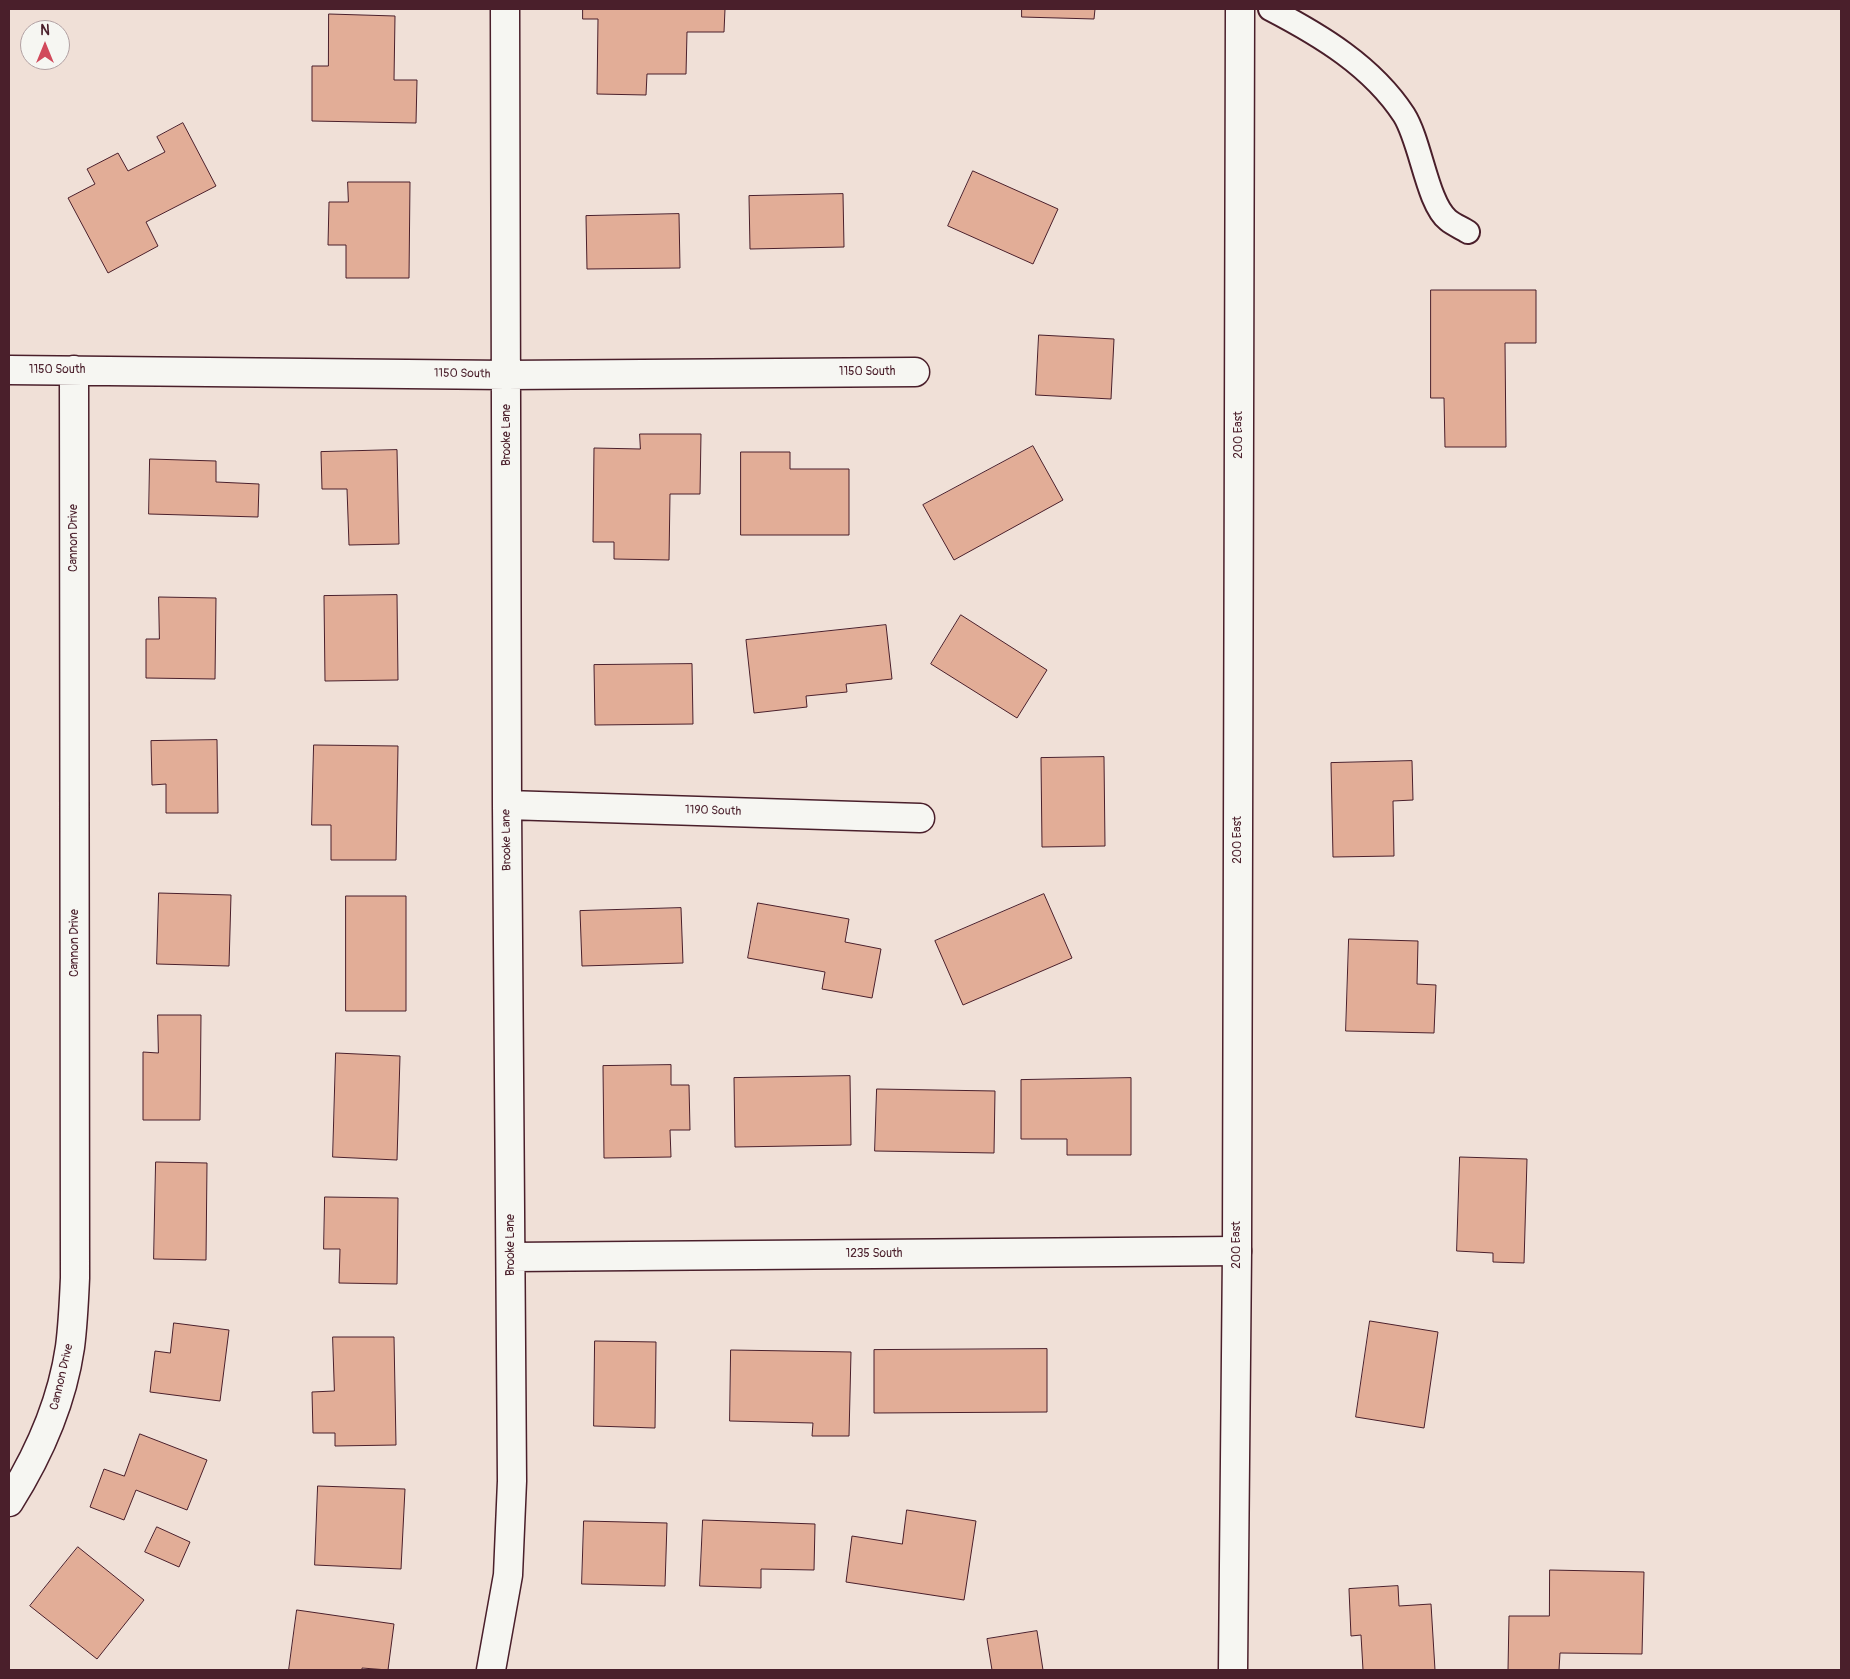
<!DOCTYPE html>
<style>
body{margin:0}
#map{position:relative;width:1850px;height:1679px;overflow:hidden;background:#f0e0d7;font-family:Pangolin,sans-serif}
canvas{display:block}
.frame{position:absolute;inset:0;border:10px solid #4a1f2b;pointer-events:none}
.north{position:absolute;left:20px;top:20px;width:50px;height:50px;box-sizing:border-box;background:#f6f6f2;border:1px solid #b1a0a2;border-radius:50%;rotate:0deg;font-size:14px;font-weight:700;line-height:20px;text-align:center;color:#4a1f2b}
.north::after{content:'';display:block;margin:auto;width:18px;height:22px;background:#d1495b;clip-path:polygon(50% 0,100% 100%,50% 72%,0 100%)}
</style>
<div id="map">
<canvas width="1850" height="1679"></canvas>
<div class="frame"></div>
<div class="north">N</div>
</div>
<script>
const c = document.querySelector('canvas').getContext('2d');
c.lineJoin = 'round';
function fill(path, color) { c.fillStyle = color; c.fill(path, 'evenodd'); }
function stroke(path, color, width, dash) { c.strokeStyle = color; c.lineWidth = width; c.lineCap = dash ? 'butt' : 'round'; c.setLineDash(dash || []); c.stroke(path); }
function write(font, color, halo, rows, align = 'center') {
  c.font = font + ' Pangolin,sans-serif'; c.lineWidth = 4.5; c.setLineDash([]); c.textBaseline = 'middle'; c.strokeStyle = halo; c.fillStyle = color; for (const [text, x, y, turn = 0] of rows) {
    c.save(); c.translate(x, y); c.rotate((+turn || 0) * Math.PI / 180); c.textAlign = isNaN(turn) ? turn : align; if (halo) c.strokeText(text, 0, 0); c.fillText(text, 0, 0); c.restore();
  }
}
const building = new Path2D(`
 M583,9H725L724,32H687L686,74H647L646,95L597,94L598,19H583Z
 M1022,9H1095L1094,19L1022,17Z
 M329,14L395,16L394,80H417L416,123L312,121V66H328Z
 M183,123L216,186L146,222L158,246L108,273L68,198L95,184L87,169L118,153L128,171L165,152L157,137Z
 M973,171L1058,209L1033,264L948,226Z
 M348,182H410L409,278H346V245H328L329,202H348Z
 M843,194L844,247L750,249L749,196Z
 M679,214L680,268L587,269L586,216Z
 M1431,290H1536V343H1505L1506,447H1445L1444,398H1431Z
 M1039,335L1114,339L1111,399L1036,395Z
 M640,434H701L700,494H670L669,560L614,559V542H593L594,448L640,449Z
 M1033,446L1063,500L954,560L923,505Z
 M397,450L399,544L349,545L347,489H322L321,452Z
 M741,452H790V469H849V535H741Z
 M150,459L216,461V482L259,484L258,517L149,514Z
 M397,595L398,680L325,681L324,596Z
 M159,597L216,598L215,679L146,678V639H159Z
 M961,615L1047,670L1017,718L931,664Z
 M886,625L892,679L846,684L847,692L806,696L807,707L754,713L746,640Z
 M692,664L693,724L595,725L594,665Z
 M217,740L218,813H166V784L152,785L151,741Z
 M314,745L398,746L396,860H331V825H312Z
 M1104,757L1105,846L1042,847L1041,758Z
 M1412,761L1413,800L1393,801L1394,856L1333,857L1331,763Z
 M159,893L231,895L229,966L157,964Z
 M1044,894L1072,958L963,1005L935,941Z
 M346,896H406V1011H346Z
 M758,903L849,919L845,942L881,949L872,998L822,989L825,972L748,958Z
 M681,908L683,963L582,966L580,911Z
 M1349,939L1418,941L1417,984L1436,985L1434,1033L1346,1031Z
 M158,1015H201L200,1120H143V1052L158,1053Z
 M336,1053L400,1056L397,1160L333,1157Z
 M671,1065V1085H689L690,1130H670L671,1157L604,1158L603,1066Z
 M850,1076L851,1145L735,1147L734,1078Z
 M1131,1078V1155H1067V1139H1021V1080Z
 M877,1089L995,1091L994,1153L875,1151Z
 M1460,1157L1527,1159L1524,1263L1493,1262V1253L1457,1251Z
 M156,1162L207,1163L206,1260L154,1259Z
 M325,1197L398,1198L397,1284L339,1283L340,1249H324Z
 M1370,1321L1438,1332L1424,1428L1356,1417Z
 M174,1323L229,1330L220,1401L150,1392L155,1351L170,1353Z
 M333,1337H394L396,1445L335,1446V1433H313L312,1392L334,1391Z
 M595,1341L656,1342L655,1428L594,1426Z
 M1047,1349V1412L874,1413V1350Z
 M731,1350L851,1352L849,1436H812L813,1423L730,1421Z
 M140,1434L207,1460L187,1510L136,1490L124,1520L90,1507L104,1469L124,1476Z
 M318,1486L405,1489L401,1569L315,1565Z
 M907,1510L976,1521L964,1600L846,1582L852,1536L902,1544Z
 M703,1520L815,1524L814,1570L761,1569V1588L700,1586Z
 M584,1521L667,1523L665,1586L582,1584Z
 M157,1527L190,1542L179,1567L145,1552Z
 M78,1547L144,1600L97,1659L30,1606Z
 M1550,1570L1644,1572L1642,1654L1560,1653L1559,1670H1508L1509,1616H1549Z
 M1398,1586L1399,1606L1431,1604L1435,1670H1363L1361,1635L1351,1636L1349,1589Z
 M297,1610L394,1624L388,1670L362,1668V1670H289Z
 M1037,1631L1043,1670H992L987,1639Z`);
fill(building, '#e2ad97');
stroke(building, '#4a1f2b', 1);
const lane = new Path2D(`
 M1270,9C1320,35 1372,66 1404,115C1421,142 1427,203 1448,220C1454,225 1462,228 1468,232`);
const street = new Path2D(`
 M9,370L506,375L915,372
 M507,805L920,818
 M511,1257L1237,1251
 M9,1502C38,1456 62,1402 70,1347C73,1324 74,1301 75,1278L74,370
 M491,1670L508,1575L512,1481L507,805L505,9`);
const secondary = new Path2D(`
 M1233,1670L1237,1251L1240,9`);
stroke(lane, '#4a1f2b', 26);
stroke(street, '#4a1f2b', 31);
stroke(secondary, '#4a1f2b', 31);
stroke(lane, '#f6f6f2', 22);
stroke(street, '#f6f6f2', 28);
stroke(secondary, '#f6f6f2', 28);
write('12px', '#4a1f2b', '#f6f6f2', [
 ["1150 South",57,370],
 ["1150 South",867,372],
 ["1150 South",462,374,1],
 ["Brooke Lane",507,435,-90],
 ["200 East",1239,435,-90],
 ["Cannon Drive",74,538,-90],
 ["1190 South",713,811,2],
 ["Brooke Lane",507,840,-91],
 ["200 East",1238,840,-90],
 ["Cannon Drive",75,943,-90],
 ["Brooke Lane",511,1245,-90],
 ["200 East",1237,1245,-90],
 ["1235 South",874,1254],
 ["Cannon Drive",62,1377,-77]
]);
</script>
